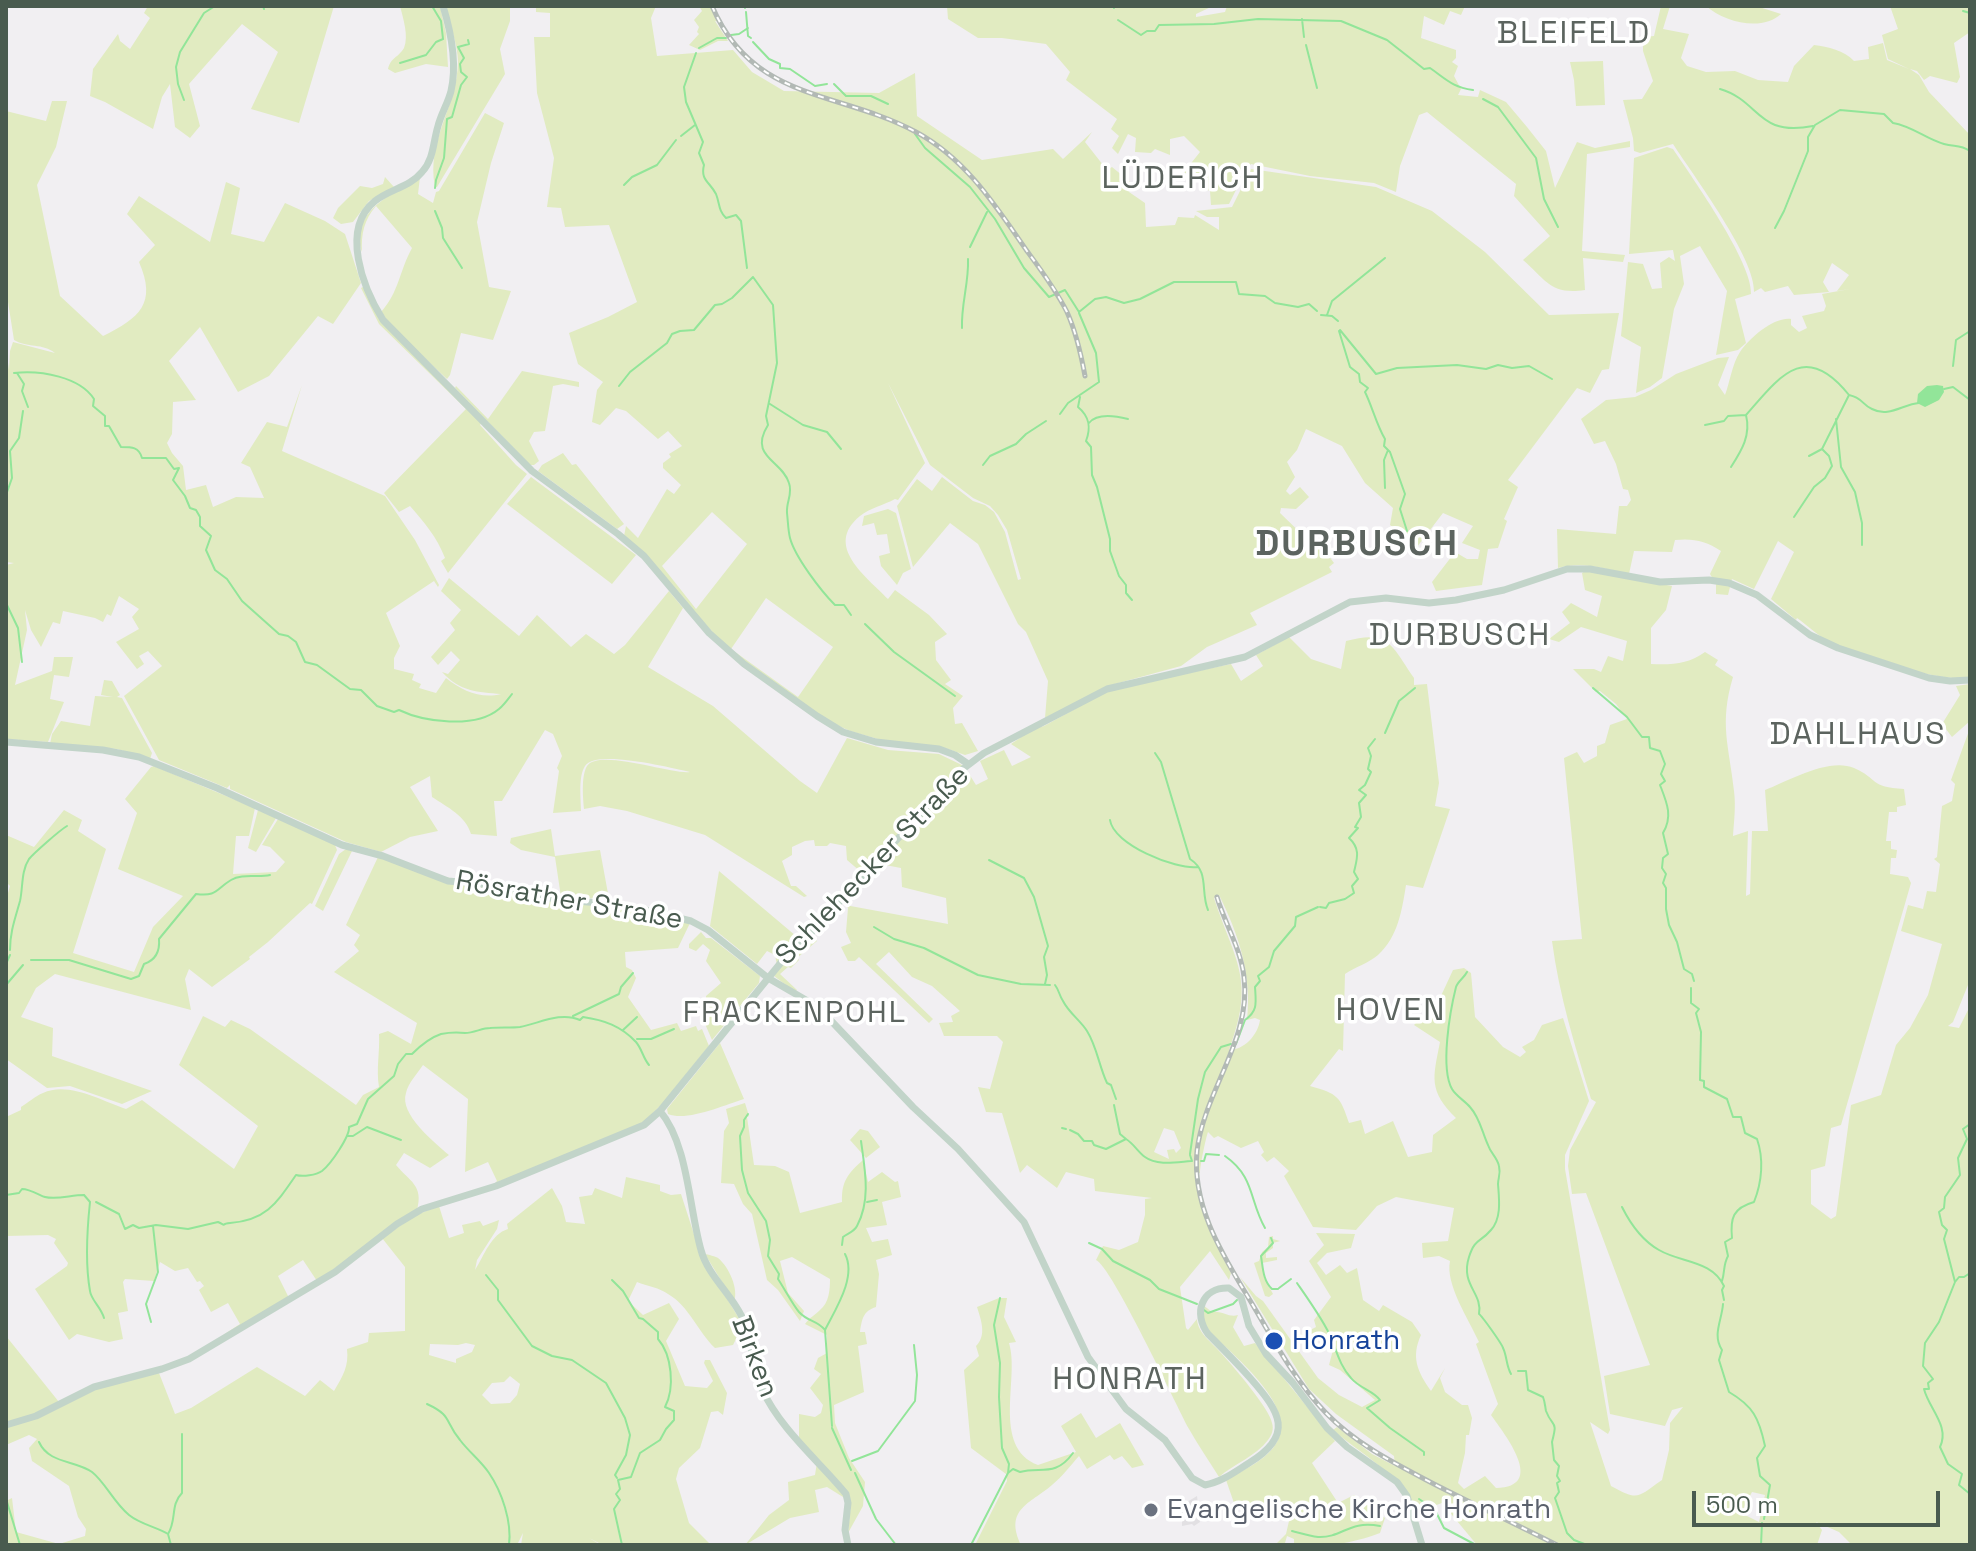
<!DOCTYPE html>
<meta charset="utf-8">
<style>
body{margin:0}
#map{position:relative;width:1976px;height:1551px;overflow:hidden;background:#f1eff2;font-family:"Space Grotesk",sans-serif}
canvas{display:block}
.frame{position:absolute;inset:0;border:8px solid #495b4f;pointer-events:none}
.scale{position:absolute;left:1692px;top:1491px;width:248px;height:36px;box-sizing:border-box;border:4px solid #495b4f;border-top:0;padding-left:10px;font-size:24px;line-height:28px;white-space:nowrap;color:#495b4f;-webkit-text-stroke:6px #fff;paint-order:stroke}
</style>
<div id="map">
<canvas width="1976" height="1551"></canvas>
<div class="frame"></div>
<div class="scale">500 m</div>
</div>
<script>
const c = document.querySelector('canvas').getContext('2d');
c.lineJoin = 'round';
function fill(path, color) { c.fillStyle = color; c.fill(path, 'evenodd'); }
function stroke(path, color, width, dash) { c.strokeStyle = color; c.lineWidth = width; c.lineCap = dash ? 'butt' : 'round'; c.setLineDash(dash || []); c.stroke(path); }
function write(font, color, halo, rows, align = 'center') {
  c.font = font + ' "Space Grotesk",sans-serif'; c.lineWidth = 7; c.setLineDash([]); c.textBaseline = 'middle'; c.strokeStyle = halo; c.fillStyle = color; for (const [text, x, y, turn = 0] of rows) {
    c.save(); c.translate(x, y); c.rotate((+turn || 0) * Math.PI / 180); c.textAlign = isNaN(turn) ? turn : align; if (halo) c.strokeText(text, 0, 0); c.fillText(text, 0, 0); c.restore();
  }
}
fill(new Path2D(`
 M1197,1496L1200,1522L1194,1526L1192,1524L1182,1526V1505Z`), '#e2e0e3');
fill(new Path2D(`
 M148,6H334L299,123L251,109L278,52L242,24L189,84L200,126L190,138L175,127L170,84L162,97L153,129L105,102L90,96L93,69L118,34L120,41L130,49L150,18L144,13Z
 M400,6H440L446,33L448,67L426,64L395,73L388,69C391,57 398,58 404,48C409,36 403,18 400,6Z
 M446,6H510V21L500,49L505,74L437,187H435C426,140 457,107 458,62C458,44 449,24 446,6Z
 M536,6H656L651,18L657,56L733,50L752,72L784,91L879,93L915,73L917,116L982,160L1053,149L1063,159L1092,132L1085,142L1107,170L1112,167L1134,185L1129,192L1145,203L1146,227L1175,225L1178,217L1194,218L1195,215L1219,230V217H1207L1196,211L1232,207L1251,169L1376,187L1432,211L1485,252L1549,315L1619,313L1609,369L1602,370L1590,393L1577,388L1508,480L1518,487L1504,519L1507,521L1498,548L1488,549L1482,585L1436,591L1432,582L1455,552L1467,559H1478L1480,550L1462,543L1473,526L1443,513L1417,547L1390,525L1393,508L1365,483L1342,446L1306,429L1297,450L1287,462L1295,477L1286,491L1290,495L1300,487L1309,497L1296,509L1281,508L1280,513L1310,542L1316,539L1334,563L1329,567L1332,572L1250,613L1257,625L1207,647L1181,666L1111,685L1045,718L1048,681L1026,632L1018,624L978,544L950,523L913,567L897,506L917,479L932,491L942,477L973,501L985,505L994,512L1005,532L1018,580L1021,579L1007,530L998,515L990,506L973,498L930,465L888,383L925,463L898,500L895,499C884,505 870,508 860,516C823,546 867,577 888,599L895,590L929,615L947,634L935,642L936,660L951,680L945,684L963,696L953,708L955,724L962,723L978,751L965,755L945,748L888,742L850,731L828,721L729,650L624,536L626,526L638,538L667,489L674,494L681,485L663,468V463L671,457L669,454L682,446L668,431L658,439L626,411L616,408L600,425L592,422L597,390L603,382L578,364L569,333L608,317L637,302L609,225L565,227L561,208L547,207L554,158L537,93L534,37H550V13L536,12ZM712,512L747,544L696,609L662,566ZM766,598L833,647L798,697L731,649Z
 M699,6H713L719,22L715,21L728,41H718L700,50L689,45L699,34L697,32L699,27L694,20L702,11Z
 M947,6H1213L1196,14V17L1225,12L1227,6H1465L1461,15L1450,11L1444,25L1424,16L1421,38L1456,50V58L1452,62L1458,66L1454,76L1461,89L1458,95L1478,97L1480,90L1506,102L1527,127L1546,151L1555,188L1577,142L1595,148L1630,141V147L1587,154L1582,251L1625,255L1623,262L1583,258L1585,290C1551,295 1547,281 1523,260L1550,236L1514,196L1516,184L1427,112L1419,115L1400,166L1396,192L1374,183L1310,176L1251,164L1247,168L1229,204L1211,205L1210,191L1203,188L1206,183L1191,177L1184,172L1200,152L1184,136L1170,139V155L1155,149L1151,153L1135,152L1136,138L1128,134L1118,154L1112,148L1119,136L1111,129L1117,119L1066,80L1070,72L1046,44L1002,38H978L948,19Z
 M1661,6H1670L1663,29L1689,34L1681,58L1687,66L1706,72L1735,71L1758,80L1788,82L1794,66L1814,45C1828,47 1844,50 1854,61L1869,59L1868,47L1883,43L1887,60L1909,69L1888,59L1882,35L1898,29L1890,6H1970V32L1954,43L1960,77L1957,83L1930,76L1924,80L1917,71L1910,69L1919,75L1929,92L1970,135V679C1926,679 1868,659 1827,640C1817,635 1807,625 1797,618L1796,620L1771,599L1794,552L1778,541L1754,589L1732,579L1728,595L1716,594V584L1710,574L1721,551C1706,541 1693,538 1675,540L1672,552L1634,551L1629,574C1605,569 1582,561 1558,568L1557,529L1616,534L1619,506H1627L1631,500L1628,490L1623,489L1616,464L1605,441L1594,444L1581,419L1606,400L1635,397L1651,390L1676,374L1718,358L1729,357L1718,385L1725,395C1730,382 1732,364 1740,352C1750,338 1773,317 1791,319V325L1799,332L1807,328L1802,316L1824,311L1826,306L1822,294L1850,289L1837,291L1849,275L1832,263L1823,282L1829,292L1794,295L1788,286L1765,292L1761,288L1754,292C1756,259 1693,175 1673,144L1640,153L1634,151L1633,138L1623,100L1642,99L1653,81L1643,51V37L1654,36Z
 M1706,6H1756L1781,14C1762,32 1724,22 1706,6Z
 M1603,61L1605,105L1576,106L1574,80L1570,62Z
 M52,101H67L56,147L37,185L60,296L103,336C140,318 157,303 139,262L155,245L127,214L139,196L210,242L226,182L240,188L231,234L264,242L285,203L325,221L345,234L361,283L333,324L318,316L269,376L238,392L200,327L169,361L196,400L173,402L172,434L167,443L172,453L183,466L186,490L206,485L213,507L236,497L264,498L250,467L241,463L267,422L287,427L302,385L282,451L385,496L415,540L439,585L438,587L434,581L386,613L400,646L394,658V669L414,674L412,680L421,684L419,688L436,693L446,678C462,691 481,699 501,694C478,692 460,692 442,672L448,674L460,660L451,651L438,665L431,657L455,630L450,623L461,610L441,591L449,578L519,636L537,615L571,647L586,634L614,654L625,645L669,591L683,608L648,667L713,706L800,781L817,793L847,738L888,750L939,754L964,766L976,785L988,779L980,761L1004,750L1012,766L1031,757L1011,744L1033,729L1044,726L1102,694L1121,687L1231,664L1241,681L1263,666L1256,655L1289,637L1311,659L1341,669L1346,641C1389,629 1392,646 1414,678V685L1427,684L1439,783L1435,806L1450,809L1423,888L1406,885C1402,910 1398,937 1378,955C1369,963 1355,967 1345,974L1343,1051L1339,1049L1310,1086C1338,1094 1340,1096 1349,1123L1361,1120L1365,1134L1393,1121L1408,1157L1432,1152L1433,1135L1456,1118C1428,1090 1433,1078 1440,1042L1414,1025L1440,998L1453,970L1464,968L1471,973L1475,1017L1503,1047L1520,1057L1526,1052L1522,1047L1534,1040L1542,1025L1563,1018L1589,1101L1565,1155V1169L1610,1430L1608,1434L1590,1422L1611,1486C1639,1501 1636,1498 1662,1480L1669,1450L1670,1423L1683,1407L1672,1410L1665,1426L1610,1414L1604,1376L1650,1365L1586,1193L1572,1194L1568,1166L1570,1150L1596,1102L1591,1099C1575,1046 1559,995 1552,941L1582,939L1564,758L1577,752L1584,763L1597,756V746L1605,743L1610,725L1627,719L1616,704L1600,691L1596,692L1573,669H1594L1601,672L1608,656L1623,661L1627,641L1581,627L1559,642L1549,639L1570,623L1562,612L1571,603L1597,617L1602,596L1585,590L1582,573L1587,570L1672,586L1666,610L1651,628V664C1672,665 1689,664 1705,652L1718,660L1715,665L1733,677C1719,724 1729,745 1734,791C1736,806 1734,821 1733,836L1748,831L1746,896L1750,894L1752,831H1768L1765,790C1788,781 1829,757 1854,768C1879,779 1869,787 1904,789L1906,805L1897,807V812H1889L1886,841H1891V849L1897,850L1896,858H1891L1890,874L1908,877L1911,883L1841,1125L1831,1128L1825,1166L1811,1170V1204L1831,1219L1836,1216L1851,1105L1881,1095L1896,1045L1910,1028L1928,995L1942,944L1901,931L1908,905L1923,909L1927,891L1936,892L1940,864L1934,859L1937,857L1942,806L1952,801L1955,784L1951,780L1970,728V980L1953,1022L1948,1026L1959,1028L1970,1006V1545H1852L1839,1532L1816,1522L1822,1530L1817,1545H1477L1442,1503L1417,1512C1402,1475 1363,1456 1333,1430L1337,1427L1372,1454L1395,1466L1394,1456L1336,1414L1309,1389L1240,1277L1256,1296L1263,1301L1318,1378L1339,1395L1362,1407L1375,1400L1340,1370L1329,1365L1333,1350L1327,1336L1305,1345L1299,1336L1316,1327L1314,1320L1331,1297L1309,1261L1324,1245L1316,1233L1355,1234L1351,1248L1327,1253L1317,1263L1326,1275L1340,1265L1347,1273L1357,1268L1363,1300L1379,1311L1383,1305L1412,1322L1421,1335C1411,1357 1417,1371 1431,1391L1445,1368L1440,1378L1445,1392L1462,1405H1468L1472,1418L1469,1435H1466L1465,1453L1458,1483L1464,1489L1485,1476L1496,1488C1547,1487 1505,1435 1491,1415L1498,1404L1476,1344L1479,1342C1469,1320 1445,1284 1450,1261L1439,1256L1423,1258L1422,1243L1448,1241L1454,1208L1396,1197L1377,1206L1356,1230L1313,1227L1284,1176L1289,1171L1274,1157L1267,1162L1261,1155L1264,1152L1258,1141L1241,1148L1218,1136L1214,1138L1208,1132C1206,1137 1200,1166 1200,1173L1196,1174C1201,1211 1214,1240 1231,1273L1229,1280L1210,1251L1180,1287L1186,1328L1188,1330L1197,1319C1198,1334 1212,1342 1221,1353C1233,1366 1270,1409 1272,1423C1274,1429 1272,1435 1268,1440C1256,1456 1234,1464 1219,1477C1209,1461 1198,1445 1189,1429C1175,1403 1112,1267 1096,1260L1103,1246L1119,1250L1138,1242L1145,1215V1199L1152,1198L1095,1191L1094,1179L1066,1172L1057,1188L1027,1165L1020,1173L1002,1113L986,1112L978,1087L990,1089L1003,1042L997,1036H944L939,1023L953,1022L951,1016L960,1011L932,986L912,977L889,952L876,964L933,1019L929,1023L859,957L855,961H848L841,947L851,943L846,932L848,908L845,905L948,924L946,898L902,887L901,868L880,864L874,859L861,872L847,860L846,846L830,843L827,846H815L814,840L805,841L792,847V855L782,861L791,886H796L807,896L804,897L705,835L627,811L600,806L584,809C583,798 581,776 587,766C599,748 673,775 690,772C671,768 596,749 585,766C578,777 581,798 581,811L553,813L559,771L557,768L562,756L553,734L545,730L502,801H494L497,836L471,834C466,816 447,807 432,797L430,776L410,787L438,831L410,837L381,852L346,842L230,789V785L227,788L159,760L124,696L162,666L148,651L139,656L144,664L137,669L116,642L139,629L132,617L139,609L119,596L111,616L107,614L103,622L95,618L63,611L60,624L53,622L41,647L31,630L25,610L27,630L15,685L52,671L54,657H73L69,677L54,675L50,699L64,702L48,742L6,739V565L14,563L6,562V348L9,370L10,351L13,342L55,353C43,343 27,348 14,340L8,302L6,258V111L46,121ZM1219,895C1239,935 1252,975 1247,1020L1255,1018L1260,1020C1258,1035 1244,1050 1229,1050C1256,979 1235,962 1214,898ZM1164,1128L1174,1131L1181,1148L1176,1153L1174,1149L1167,1150L1169,1159L1154,1152ZM1752,1492L1765,1495L1759,1522L1741,1513Z
 M485,113L504,123L491,163L477,222L489,287L511,291L493,340L461,333L450,375L447,379L391,327L381,312C399,292 399,272 412,248L376,206C364,220 361,234 362,252C349,213 391,194 420,177L418,194L433,203L436,192L439,191Z
 M1667,147L1673,149C1693,179 1753,263 1751,294L1735,299L1746,343L1738,350L1716,355L1727,291L1700,246L1680,256L1684,284L1674,309L1662,378L1650,387L1636,393L1641,347L1621,336L1628,262L1643,264L1652,289L1662,288L1660,263L1669,257L1675,261L1673,250L1629,254L1634,158Z
 M385,177L394,187L369,201L353,222L341,224L333,218L338,208L360,186L372,188L383,184Z
 M365,286L379,319L482,422L480,425L516,465L527,474L448,573L441,561L445,558C437,537 424,522 410,506L399,512L384,493L466,409L379,324L361,288Z
 M522,371L579,382V387L563,384L553,386L545,431L534,432L529,441L539,461L534,465H530L455,388L456,386L488,419Z
 M563,453L572,465L576,464L624,524L617,529L538,471L542,465Z
 M531,477L636,555L612,584L507,504Z
 M888,509L896,513L911,569L903,573L897,585L881,566L879,556L890,553L887,534L877,535L874,523L862,526L864,516Z
 M104,680L112,681L120,695L117,697L122,698L152,753L150,759L117,749L50,744L52,734L61,721L90,726L95,696L113,697L101,695Z
 M1970,684V721L1952,737L1942,724L1960,695L1956,686Z
 M154,766L255,808L249,836H236L233,874L276,872L285,862L270,847L262,845L278,819L335,845L337,850L312,904L310,903L268,942L249,957L250,959L212,987L189,969L185,979L191,1010L55,974L36,988L21,1017L53,1028L52,1056L152,1091L122,1104L70,1086L47,1088L6,1059V900L10,886L6,882V835L34,847L64,810L82,820L78,831L106,849L73,953L134,972L153,927L183,896L118,869L137,813L125,799L151,767Z
 M258,810L276,818L256,852L248,848Z
 M551,829L555,856L600,850L609,899L561,897L555,857L521,850L510,843L511,838Z
 M346,849L352,851L323,911L315,906L339,854Z
 M378,857L420,873L620,906L690,923L678,948L625,952L626,967L632,970L636,978L628,997L651,1030L677,1023L681,1031L696,1026L698,1031L702,1029L709,1046L665,1101L645,1121L623,1133L495,1183L497,1181L488,1162L465,1172L468,1099L423,1065C418,1073 408,1083 406,1093C399,1114 434,1142 449,1155L430,1168L404,1153L396,1165C409,1181 424,1185 417,1210L317,1281L303,1260L278,1276L289,1298L223,1335L240,1324L228,1303L211,1312L199,1290L204,1286L200,1281L197,1282L188,1268L175,1271L160,1262L154,1281L125,1279L123,1282L128,1311L118,1313L123,1339L109,1342L77,1334L69,1340L35,1289L67,1266L68,1263L54,1243L56,1239L48,1235L6,1236V1117L21,1110V1107C28,1103 35,1096 43,1093C68,1081 102,1101 126,1109L142,1100L234,1169L258,1126L179,1065L203,1016L225,1027L231,1020L250,1029L356,1105L363,1095L379,1087C376,1069 380,1052 379,1034L388,1031L411,1044L417,1023L334,972L359,951L354,945L360,935L346,925Z
 M719,871L796,936L812,935L817,941L797,958L799,960L791,968L788,967L780,974L797,990L795,992L774,976L778,970L775,955L767,951L757,964L710,926Z
 M701,932L706,938H711L760,976L759,983L712,1040L699,1010L706,1007V996L721,983L706,961L710,950L703,944L696,951L689,948V944Z
 M720,1043L744,1099C724,1105 687,1122 668,1114L667,1109Z
 M745,1103L749,1116L747,1117L754,1165L775,1166L789,1172L800,1213L842,1202C841,1182 848,1173 863,1160L868,1182L882,1172L895,1182L898,1181L901,1197L882,1202L887,1225L866,1228L872,1242L888,1239L892,1255L876,1260L879,1274L876,1307C863,1311 862,1319 860,1332H865L867,1344L858,1346L864,1392L834,1405L835,1423L849,1458L865,1482L863,1506L848,1533L851,1502L827,1487L815,1490L819,1512L790,1518L745,1545L769,1515L789,1500L788,1482L815,1475L817,1462L799,1439V1414L815,1417L821,1413L823,1405L810,1388L821,1374L814,1369L818,1358L827,1353V1335L805,1324C810,1317 814,1316 820,1310C829,1303 830,1290 830,1279L792,1257L780,1261L788,1293L804,1311L800,1321L778,1290L767,1280L752,1214L743,1204L734,1184L721,1183L724,1131L729,1123L726,1109Z
 M860,1129L868,1131L880,1147L866,1158L850,1140Z
 M626,1177L660,1185V1191L671,1195L681,1194L701,1256L743,1325L733,1345L715,1348C698,1332 689,1306 668,1294C660,1288 647,1286 637,1282L628,1301L643,1315L669,1303L679,1319L666,1341L685,1386L707,1388L713,1381L704,1363L705,1360H710L727,1393L723,1415L718,1411L711,1412L700,1448L679,1468L676,1479L689,1523L711,1545H603L589,1538L601,1545H521L523,1533L517,1545H6V1501L12,1498L16,1532L59,1544L85,1536L86,1529L78,1517L69,1486L32,1461L29,1448L37,1439L29,1435L6,1445V1428L97,1388L159,1373L175,1414L191,1408L257,1367L305,1396L320,1380L334,1391C343,1376 349,1366 347,1349L368,1342L369,1333L405,1331V1267L382,1238L416,1215L439,1206L449,1238L464,1233L462,1225L480,1221L483,1226L499,1220L497,1229L477,1260L475,1270C484,1256 491,1234 508,1229L507,1224L552,1188L562,1206L566,1222L585,1224L579,1197L592,1195L595,1188L622,1198ZM466,1343L475,1345L472,1352L456,1359V1363L429,1355L430,1344L458,1345ZM510,1376L520,1384L517,1395L510,1403L491,1404L482,1395L492,1383L504,1382Z
 M1273,1236V1239L1280,1241L1273,1243V1248L1266,1253V1258L1277,1257V1260L1262,1263L1264,1277L1273,1294L1269,1297L1265,1296L1254,1263L1259,1261L1262,1252L1268,1247L1269,1237Z
 M705,1254C707,1254 717,1257 718,1258C729,1267 739,1289 734,1302Z
 M999,1298H1007L1004,1317L1016,1342L1009,1343C1020,1378 991,1447 1038,1465L1076,1452L1061,1426L1081,1413L1096,1438L1120,1423L1144,1465L1132,1468L1122,1456L1114,1460L1110,1455L1087,1469L1079,1456C1070,1466 1062,1477 1052,1485C1030,1504 1004,1509 1021,1545H975L1007,1481L1006,1474L971,1448L964,1370L979,1356L976,1346C987,1335 981,1320 977,1307Z
 M1203,1305L1212,1312C1222,1310 1229,1318 1238,1315L1233,1327L1244,1346L1255,1343L1335,1441L1312,1463L1338,1503L1354,1495L1385,1518L1380,1533C1354,1543 1321,1549 1294,1544V1539L1287,1536L1285,1543L1289,1545H1275L1286,1534L1289,1521L1234,1503L1226,1480C1241,1471 1262,1462 1273,1448C1305,1410 1233,1356 1209,1331L1203,1322Z
 M6,1336L59,1402L38,1414L6,1423Z`), '#e1ebc1');
fill(new Path2D(`
 M1937,385L1943,386L1944,392L1939,400L1925,407L1917,403L1918,394L1927,386Z`), '#92e599');
stroke(new Path2D(`
 M263,6L264,9
 M1113,6L1114,8
 M745,8V6
 M1963,11L1970,13
 M746,12L748,36L751,38
 M1302,19L1304,37
 M1118,20L1141,35L1147,31H1155L1159,25L1214,24L1258,19L1341,21L1387,40L1424,69L1430,68C1446,79 1452,87 1473,90
 M731,35L739,34L748,28
 M753,42L769,59L780,64V68L790,69L815,86L827,84
 M1306,45L1317,88
 M699,48L717,38H726
 M696,53L684,87L686,102L703,142L699,153L704,165C700,180 710,182 716,194C720,204 718,210 726,218L736,215L741,221L747,268
 M400,63L426,55L436,42L443,39L441,21L432,6
 M834,84L846,96H871L888,104
 M1720,89C1761,101 1756,137 1813,126
 M1483,99L1498,107L1536,158L1544,199L1558,227
 M184,100L178,84L176,67L180,52L204,13L215,6
 M915,134L925,148L970,187L995,219L1024,268L1049,297L1065,290L1079,312L1095,299L1106,297L1124,303L1140,299L1174,282H1236L1239,294L1265,296L1275,303L1298,307L1309,304L1317,311
 M681,136L695,125
 M624,185L632,177L657,165L676,140
 M435,188L436,180L444,158L447,119L452,117L461,85L467,77L461,72L460,64L464,58L458,47L469,44L468,40
 M435,211L442,228L443,238L462,268
 M1775,228L1784,211L1808,151V137L1815,125L1840,110L1884,114L1893,123C1912,126 1926,139 1944,144C1955,147 1960,144 1970,151
 M970,247L987,212
 M1321,315L1332,316L1338,321
 M1327,315L1332,301L1385,258
 M962,328C961,304 969,283 968,259
 M1340,330L1376,374L1397,368L1457,365L1486,369L1498,365L1512,368L1529,366L1552,379
 M1339,331L1350,367L1359,374L1360,382L1368,388L1365,392C1372,406 1377,426 1385,439L1384,446L1390,452L1405,494L1400,509L1407,531
 M1953,366L1956,340L1970,331
 M14,373C41,370 80,377 94,399L93,406L105,416V426H109L121,447C132,447 139,447 142,458H166L174,469L179,468L173,480L185,496L190,508L196,510L200,517V526L211,536L206,550L215,570L227,579L242,601L279,634L288,636L296,642L305,662L317,665L350,689L361,690L377,706L394,712L399,710C424,722 475,729 499,709C504,705 508,699 512,694
 M17,373L24,384L22,391L28,407
 M619,386L630,372L667,343L672,334L680,331L694,330L715,305L722,304L732,298L753,277L773,305L777,363L766,416L768,425C748,457 782,460 789,483C793,494 786,502 787,513C788,521 788,530 790,538C795,557 821,591 835,605H844L851,615
 M1944,389L1953,387L1970,400
 M1080,397L1078,407C1090,417 1091,428 1086,441L1091,447L1092,475L1097,487L1110,539V551L1119,576L1126,585V593L1132,600
 M770,404L803,425L827,432L841,449
 M1060,414L1068,403L1099,382L1096,353L1079,313
 M1836,419L1841,467L1855,492L1862,523V545
 M1089,423C1097,413 1116,416 1128,419
 M1705,425L1724,421L1728,416L1746,415C1780,376 1805,340 1849,395C1863,398 1861,404 1872,409C1889,418 1903,404 1919,403
 M1809,456L1822,449
 M983,465L990,456L1016,444L1026,434L1046,421
 M1731,467C1742,450 1751,435 1746,415
 M1385,488L1384,460L1388,450
 M6,495L12,478L10,451L19,438L23,411
 M1794,517L1814,487L1825,478L1832,466L1829,456L1822,449L1849,395
 M6,603L18,628L22,662
 M865,624L894,652L955,696
 M1593,688L1627,717L1642,737H1649L1650,748L1660,751L1665,764L1661,774L1665,781L1660,785C1667,803 1673,816 1663,833L1668,854L1663,858L1662,868L1666,874L1663,883L1666,888V909L1669,925L1677,942L1684,969L1692,974L1694,981
 M1385,733L1399,701L1415,688
 M1155,753L1161,762L1190,859C1210,872 1200,891 1208,910
 M1110,820C1113,844 1175,870 1198,867
 M989,860L1024,878L1034,897L1048,946L1044,957L1047,975L1045,984
 M1320,907L1326,908L1329,903L1345,899L1354,893L1352,886L1358,879L1354,872C1357,859 1361,849 1349,838L1358,828L1355,827L1361,817L1359,803L1366,795L1359,790L1365,785L1371,772L1368,769L1371,756L1368,748L1375,739
 M1295,926L1296,917L1318,907
 M874,927L894,939L924,948L978,975L1021,984L1050,985
 M10,950C10,932 15,919 20,901C23,888 21,871 29,859C34,853 60,830 67,826
 M31,960H69L131,979L139,976L144,964C156,960 160,951 159,939L196,894C217,897 216,889 231,880C242,873 258,878 270,875
 M6,964L10,955
 M1467,972C1464,978 1458,981 1456,987C1450,1011 1440,1068 1452,1089C1456,1096 1465,1101 1470,1107C1480,1118 1482,1132 1488,1145C1491,1154 1497,1157 1499,1166C1501,1174 1498,1178 1498,1184C1499,1198 1502,1218 1491,1230C1480,1243 1475,1238 1469,1257C1460,1285 1483,1293 1479,1314C1482,1316 1502,1344 1503,1348C1507,1356 1506,1365 1511,1374
 M6,985L23,965
 M1055,985C1059,990 1059,995 1063,1001C1069,1013 1080,1020 1087,1031C1097,1047 1099,1066 1107,1083L1111,1085L1116,1099
 M1691,988V1003L1699,1009L1696,1013L1701,1032L1700,1080L1704,1081V1087L1727,1099L1733,1117H1741L1745,1133L1757,1139C1764,1159 1762,1182 1754,1202C1733,1208 1730,1218 1732,1238L1725,1242L1728,1256C1723,1265 1725,1272 1722,1281
 M573,1016L619,994L621,987L633,973
 M623,1030L637,1017
 M637,1039H651L674,1029
 M1236,1044L1245,1020C1258,1011 1256,1003 1255,987L1260,981L1258,976L1269,967L1274,951L1295,926
 M1114,1105L1120,1134L1126,1139
 M748,1114L744,1120V1127L740,1136L742,1170L748,1193L766,1221L770,1240L768,1256L779,1274L778,1279C784,1288 793,1305 799,1312C808,1322 817,1320 825,1330L832,1426
 M1970,1124L1963,1129L1967,1139L1958,1158L1960,1175L1945,1197L1944,1208L1939,1212L1942,1225L1947,1230L1944,1239L1955,1282L1939,1322L1925,1343L1923,1366L1933,1379L1928,1383L1929,1389H1924C1929,1409 1950,1426 1940,1447L1948,1464L1962,1474L1959,1485L1970,1494
 M1062,1128L1066,1129
 M1070,1130L1078,1134L1084,1141H1092L1094,1145L1106,1149L1126,1139C1134,1144 1138,1152 1145,1157C1157,1166 1177,1162 1191,1161
 M348,1136H353L367,1127L401,1140
 M1190,1154L1198,1099L1205,1072L1221,1047L1231,1044
 M1190,1155L1192,1161
 M1225,1156C1255,1177 1249,1200 1265,1228
 M1201,1161H1204L1206,1154L1219,1155
 M6,1195L19,1193L22,1189C30,1189 41,1196 45,1197C57,1200 71,1195 84,1195
 M84,1195L90,1202C87,1230 85,1263 90,1291C91,1300 101,1307 104,1318
 M96,1202L119,1214L125,1229L133,1225L139,1228L156,1225L188,1229L218,1222C228,1227 219,1224 230,1223C266,1220 276,1204 296,1175C303,1177 316,1175 322,1171C331,1164 350,1136 349,1127L357,1124L368,1099L394,1076L398,1064L406,1054H412C420,1046 429,1038 441,1034C451,1032 456,1032 465,1033C474,1033 482,1028 490,1028C500,1027 510,1028 520,1027C538,1024 560,1011 580,1020L583,1017C604,1020 621,1026 636,1042C642,1049 643,1058 649,1065
 M867,1202L877,1200
 M1622,1207C1630,1223 1643,1241 1659,1250C1681,1263 1712,1260 1724,1286L1722,1290L1724,1300
 M1271,1238L1273,1243L1261,1256C1263,1268 1263,1281 1272,1289H1278
 M1089,1243L1102,1249L1113,1261L1150,1280L1159,1289L1197,1304
 M842,1245L843,1237C848,1233 854,1232 857,1226C871,1200 865,1170 861,1141
 M486,1275L498,1290V1300L532,1346L552,1356L572,1360L606,1383L625,1418L630,1435L626,1455L615,1475L617,1478
 M612,1280L623,1291L639,1318L643,1319L658,1332V1339C672,1355 675,1388 665,1407L674,1411V1420L666,1429L660,1440L640,1453L631,1477L618,1480L620,1489L616,1494L620,1500L614,1509L622,1545
 M1955,1282L1959,1277H1964L1970,1273
 M1297,1283C1306,1296 1326,1324 1331,1338C1337,1352 1340,1366 1351,1378C1359,1388 1374,1391 1380,1400L1367,1408L1390,1428L1424,1452V1455
 M1279,1288L1291,1279
 M1000,1298L994,1325L1000,1363L999,1397L1002,1448L1009,1464L1008,1473
 M1723,1304C1722,1320 1712,1335 1722,1350L1719,1360L1729,1392C1753,1406 1759,1418 1765,1446L1757,1458L1760,1476L1770,1485L1764,1519
 M1204,1310L1208,1313L1233,1304L1237,1300
 M151,1322L146,1304L158,1272L153,1226
 M825,1330C835,1310 857,1277 845,1254
 M1518,1371H1526L1528,1390L1543,1397C1545,1402 1545,1406 1546,1411C1553,1429 1558,1419 1552,1442L1554,1460L1559,1466L1557,1476L1560,1481L1557,1483L1559,1492L1555,1498L1567,1533L1574,1540L1587,1545
 M427,1404C453,1416 444,1421 460,1440C469,1452 481,1461 489,1473C502,1492 512,1522 509,1545
 M832,1428L851,1470
 M39,1442C49,1464 75,1460 92,1472C105,1482 114,1503 129,1515C140,1524 156,1527 168,1534
 M852,1461L878,1451L915,1401L917,1375L914,1345
 M855,1473L876,1519L896,1545
 M1419,1499L1434,1509
 M7,1502L20,1545
 M1436,1512L1444,1528L1476,1545
 M1292,1531C1300,1533 1309,1536 1318,1537C1343,1538 1348,1520 1380,1526
 M171,1545L168,1534C177,1520 170,1505 182,1493V1434
 M971,1545L1008,1473L1013,1469L1020,1472C1040,1466 1055,1478 1073,1453
 M1761,1545L1762,1523`), '#92e599', 2);
stroke(new Path2D(`
 M443,6C451,32 457,65 451,91C448,103 441,114 438,126C433,142 434,159 422,172C410,187 390,189 375,201C340,229 363,288 383,320L532,471L618,534L644,556L709,633L744,664L817,716L843,732L876,742L939,749L955,755L968,764
 M6,742L103,750L139,757L217,788L342,845L383,856L448,881L503,886L537,897L629,906L691,921L708,930L768,978L818,1007L913,1107L958,1149L1024,1222L1088,1357L1126,1409L1165,1440L1192,1478L1205,1485C1222,1482 1236,1471 1249,1463C1295,1435 1280,1412 1251,1379C1237,1363 1223,1349 1208,1334C1193,1314 1201,1287 1229,1288L1241,1297L1249,1326L1266,1354L1293,1383L1327,1428L1347,1447L1397,1482L1407,1496L1422,1545
 M660,1111C688,1144 689,1208 701,1250C708,1277 736,1298 745,1324C753,1345 752,1368 762,1389C780,1429 819,1461 846,1494L848,1503L845,1530L848,1545
 M6,1425L36,1416L94,1387L162,1369L189,1359L335,1272L397,1224L422,1209L496,1186L644,1125L660,1111L783,960L812,932L959,772L984,753L1107,689L1245,657L1350,602L1386,598L1429,603L1456,600L1504,590L1567,569H1590L1660,582L1709,580L1729,583L1757,595L1810,635L1838,648L1929,678L1950,681L1970,680`), '#c2d4c9', 7);
const rail = new Path2D(`
 M712,6C753,102 838,90 916,132C966,159 995,205 1027,251C1041,270 1056,290 1067,312C1076,332 1081,354 1085,376
 M1217,897C1225,924 1241,949 1244,977C1252,1039 1204,1091 1197,1151C1192,1203 1219,1249 1245,1292C1270,1333 1292,1378 1326,1413C1356,1444 1394,1463 1432,1483C1473,1504 1515,1524 1557,1545`);
stroke(rail, '#b2b9b5', 5);
stroke(rail, '#fff', 2, [6]);
for (const [x, y, r, color] of [
 [1274,1341,10,"#1a4fb4"],
 [1151,1510,8,"#6b7280"]
]) { const dot = new Path2D(); dot.arc(x, y, r, 0, 2 * Math.PI); c.fillStyle = color; c.fill(dot); stroke(dot, '#fff', 3); }
write('28px', '#495b4f', '#fff', [
 ["Schlehecker Straße",873,866,-46],
 ["Rösrather Straße",569,901,10],
 ["Birken",754,1357,69]
]);
write('28px', '#164399', '#fff', [
 ["Honrath",1292,1341]
], 'left');
write('28px', '#5b616d', '#fff', [
 ["Evangelische Kirche Honrath",1167,1510]
], 'left');
c.letterSpacing = '2px';
write('30px', '#5c645f', '#fff', [
 ["FRACKENPOHL",795,1014]
]);
c.letterSpacing = '0px';
c.letterSpacing = '2px';
write('32px', '#5c645f', '#fff', [
 ["BLEIFELD",1574,34],
 ["LÜDERICH",1183,179],
 ["DURBUSCH",1460,636],
 ["DAHLHAUS",1858,735],
 ["HOVEN",1391,1011],
 ["HONRATH",1130,1380]
]);
c.letterSpacing = '0px';
c.letterSpacing = '2px';
write('bold 36px', '#5c645f', '#fff', [
 ["DURBUSCH",1357,545]
]);
c.letterSpacing = '0px';
</script>
